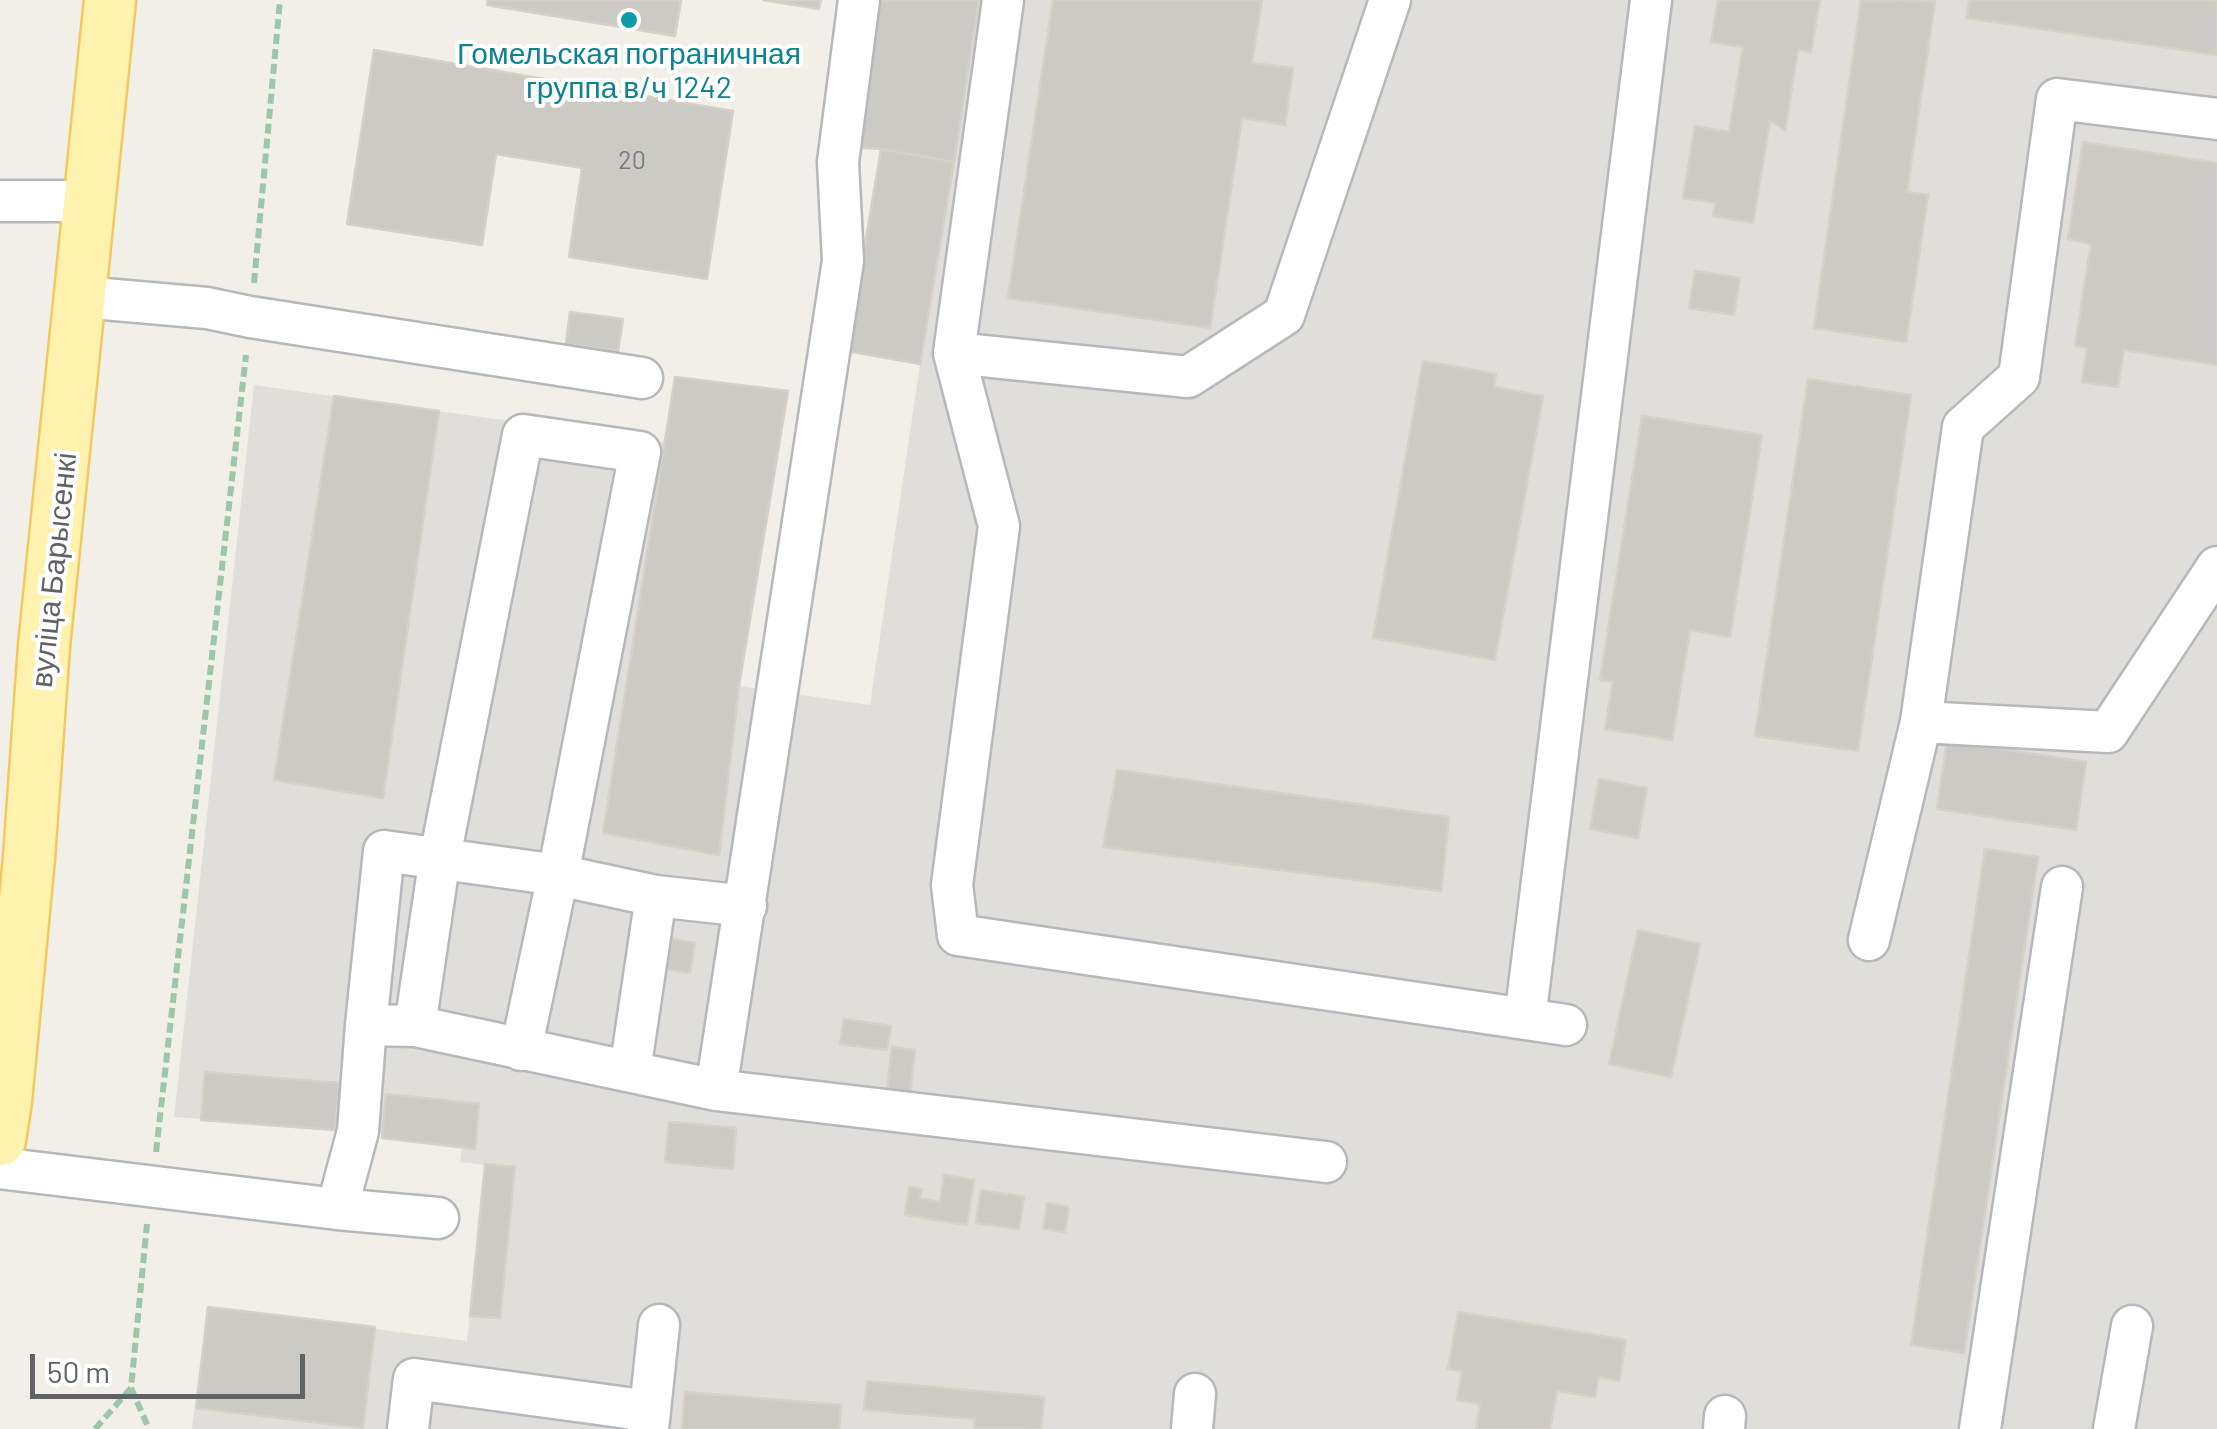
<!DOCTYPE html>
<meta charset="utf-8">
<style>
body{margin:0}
#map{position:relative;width:2217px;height:1429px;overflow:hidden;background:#f1efe8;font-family:Barlow,sans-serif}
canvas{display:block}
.scale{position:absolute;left:30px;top:1354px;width:275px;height:45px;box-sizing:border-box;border:5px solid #5f6368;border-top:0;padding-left:12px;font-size:30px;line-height:35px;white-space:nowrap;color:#5f6368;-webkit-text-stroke:8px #fff;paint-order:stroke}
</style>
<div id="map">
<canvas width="2217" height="1429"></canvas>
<div class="scale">50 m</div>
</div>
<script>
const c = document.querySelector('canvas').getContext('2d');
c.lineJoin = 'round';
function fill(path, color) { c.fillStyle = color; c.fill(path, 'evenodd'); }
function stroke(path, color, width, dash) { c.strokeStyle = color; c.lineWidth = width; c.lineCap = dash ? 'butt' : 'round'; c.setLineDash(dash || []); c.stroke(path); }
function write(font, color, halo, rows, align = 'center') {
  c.font = font + ' Barlow,sans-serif'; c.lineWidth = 8; c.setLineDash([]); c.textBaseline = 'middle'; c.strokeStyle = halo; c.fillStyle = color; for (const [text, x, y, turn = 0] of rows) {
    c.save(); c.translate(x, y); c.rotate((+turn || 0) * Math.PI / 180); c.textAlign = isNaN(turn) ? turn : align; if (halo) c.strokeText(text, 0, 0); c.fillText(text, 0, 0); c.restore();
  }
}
fill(new Path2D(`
 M978,0H2217V1429H192L208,1307L467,1341L485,1165L460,1162L462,1147L382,1138L381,1132L174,1117L254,385L665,443L739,686L870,705L920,364Z`), '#e0deda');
const building = new Path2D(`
 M488,0H681L675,36L487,5Z
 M763,0H821L819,9Z
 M875,0H979L954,162L881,149L852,147Z
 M1053,0H1262L1252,63L1293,68L1285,125L1242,118L1210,328L1008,298Z
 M1718,0H1820L1811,52L1798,50L1785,130L1770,121L1753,223L1713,216L1715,203L1683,198L1695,126L1729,132L1743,47L1711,42Z
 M1861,0L1935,1L1907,192L1928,195L1906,342L1814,328Z
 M1969,0H2217V55L1967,18Z
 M374,50L733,111L707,279L569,257L582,168L496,154L482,245L347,224Z
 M2083,142L2217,163V365L2124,350L2118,387L2082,382L2087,348L2075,346L2091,244L2068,239Z
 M881,149L954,162L920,364L847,351Z
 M1695,271L1740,278L1734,315L1689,308Z
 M570,312L623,319L618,351L566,344Z
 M1423,361L1496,374L1494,387L1543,396L1495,660L1373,638Z
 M675,377L788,391L739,686L719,855L603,833Z
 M1808,379L1911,395L1858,751L1755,736Z
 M334,396L439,411L383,798L274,780Z
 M1642,416L1762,435L1730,637L1690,630L1672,740L1605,729L1613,681L1600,680Z
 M1947,741L2086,762L2076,830L1937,809Z
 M1117,770L1449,817L1441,891L1103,847Z
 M1599,779L1647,788L1638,838L1590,829Z
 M1985,849L2038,857L1964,1353L1911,1345Z
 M1638,930L1700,944L1671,1077L1609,1064Z
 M672,939L695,943L690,973L667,969Z
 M844,1019L891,1026L887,1050L840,1044Z
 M892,1047L915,1050L910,1094L887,1092Z
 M205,1072L339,1083L335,1130L201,1120Z
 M386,1094L479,1104L475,1149L382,1138Z
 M669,1122L736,1128L733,1169L665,1162Z
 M485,1164L515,1167L500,1318L470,1316Z
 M944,1175L974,1180L967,1225L905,1215L909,1187L922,1189L920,1198L940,1202Z
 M981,1190L1024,1197L1019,1229L976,1223Z
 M1047,1203L1069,1207L1065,1232L1043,1229Z
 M208,1307L375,1327L363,1428L196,1408Z
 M1458,1312L1626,1340L1619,1381L1598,1377L1595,1397L1557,1391L1550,1429H1476L1480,1404L1457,1400L1462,1371L1448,1369Z
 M867,1381L1044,1397L1041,1429L974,1428L975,1419L864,1410Z
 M685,1392L841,1405L839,1429H682Z`);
fill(building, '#cccac5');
stroke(building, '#d6d1c6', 2.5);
const minor = new Path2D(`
 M1390,0L1284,315L1188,377L954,353L999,526L952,885L958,935L1566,1025
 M0,201H90
 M81,297L207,308L250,317L642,378
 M954,353L1003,0
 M1921,722L2108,732L2217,567
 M1869,940L1921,722L1963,427L2019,377L2057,99L2217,119
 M1525,1019L1651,0
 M366,1025L415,1026L716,1090L1326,1162
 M415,1026L440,857L523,435L640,452L558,875L521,1050
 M630,1071L656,896
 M716,1090L843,261L838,162L859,0
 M0,1168L337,1209L438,1218
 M337,1209L358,1131L366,1025L384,851L558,875L656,896L746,906
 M408,1429L414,1379L650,1411
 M648,1429L659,1325
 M1192,1429L1195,1394
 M1724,1429L1725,1416
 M1980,1429L2062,887
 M2114,1429L2132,1326`);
const major = new Path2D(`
 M0,1140L6,1101L29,858L44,646L110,0`);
stroke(minor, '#b5b8bc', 45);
stroke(major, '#f2c960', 55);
stroke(new Path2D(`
 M254,283L280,0
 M156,1152L246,355
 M131,1388L149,1429
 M95,1429L131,1388L147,1224`), '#9cc7a9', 6, [10, 5]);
stroke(minor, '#fff', 40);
stroke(major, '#fff2af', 50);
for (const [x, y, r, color] of [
 [629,20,10,"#0f9aa8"]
]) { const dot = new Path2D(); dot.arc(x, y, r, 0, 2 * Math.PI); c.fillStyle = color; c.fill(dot); stroke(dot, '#fff', 4); }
write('25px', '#7a7d7f', null, [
 ["20",632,161]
]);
write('30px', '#0d838f', '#fff', [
 ["Гомельская пограничная",629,54],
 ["группа в/ч 1242",629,88]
]);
write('30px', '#5f6368', '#fff', [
 ["вуліца Барысенкі",54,570,-84]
]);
</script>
